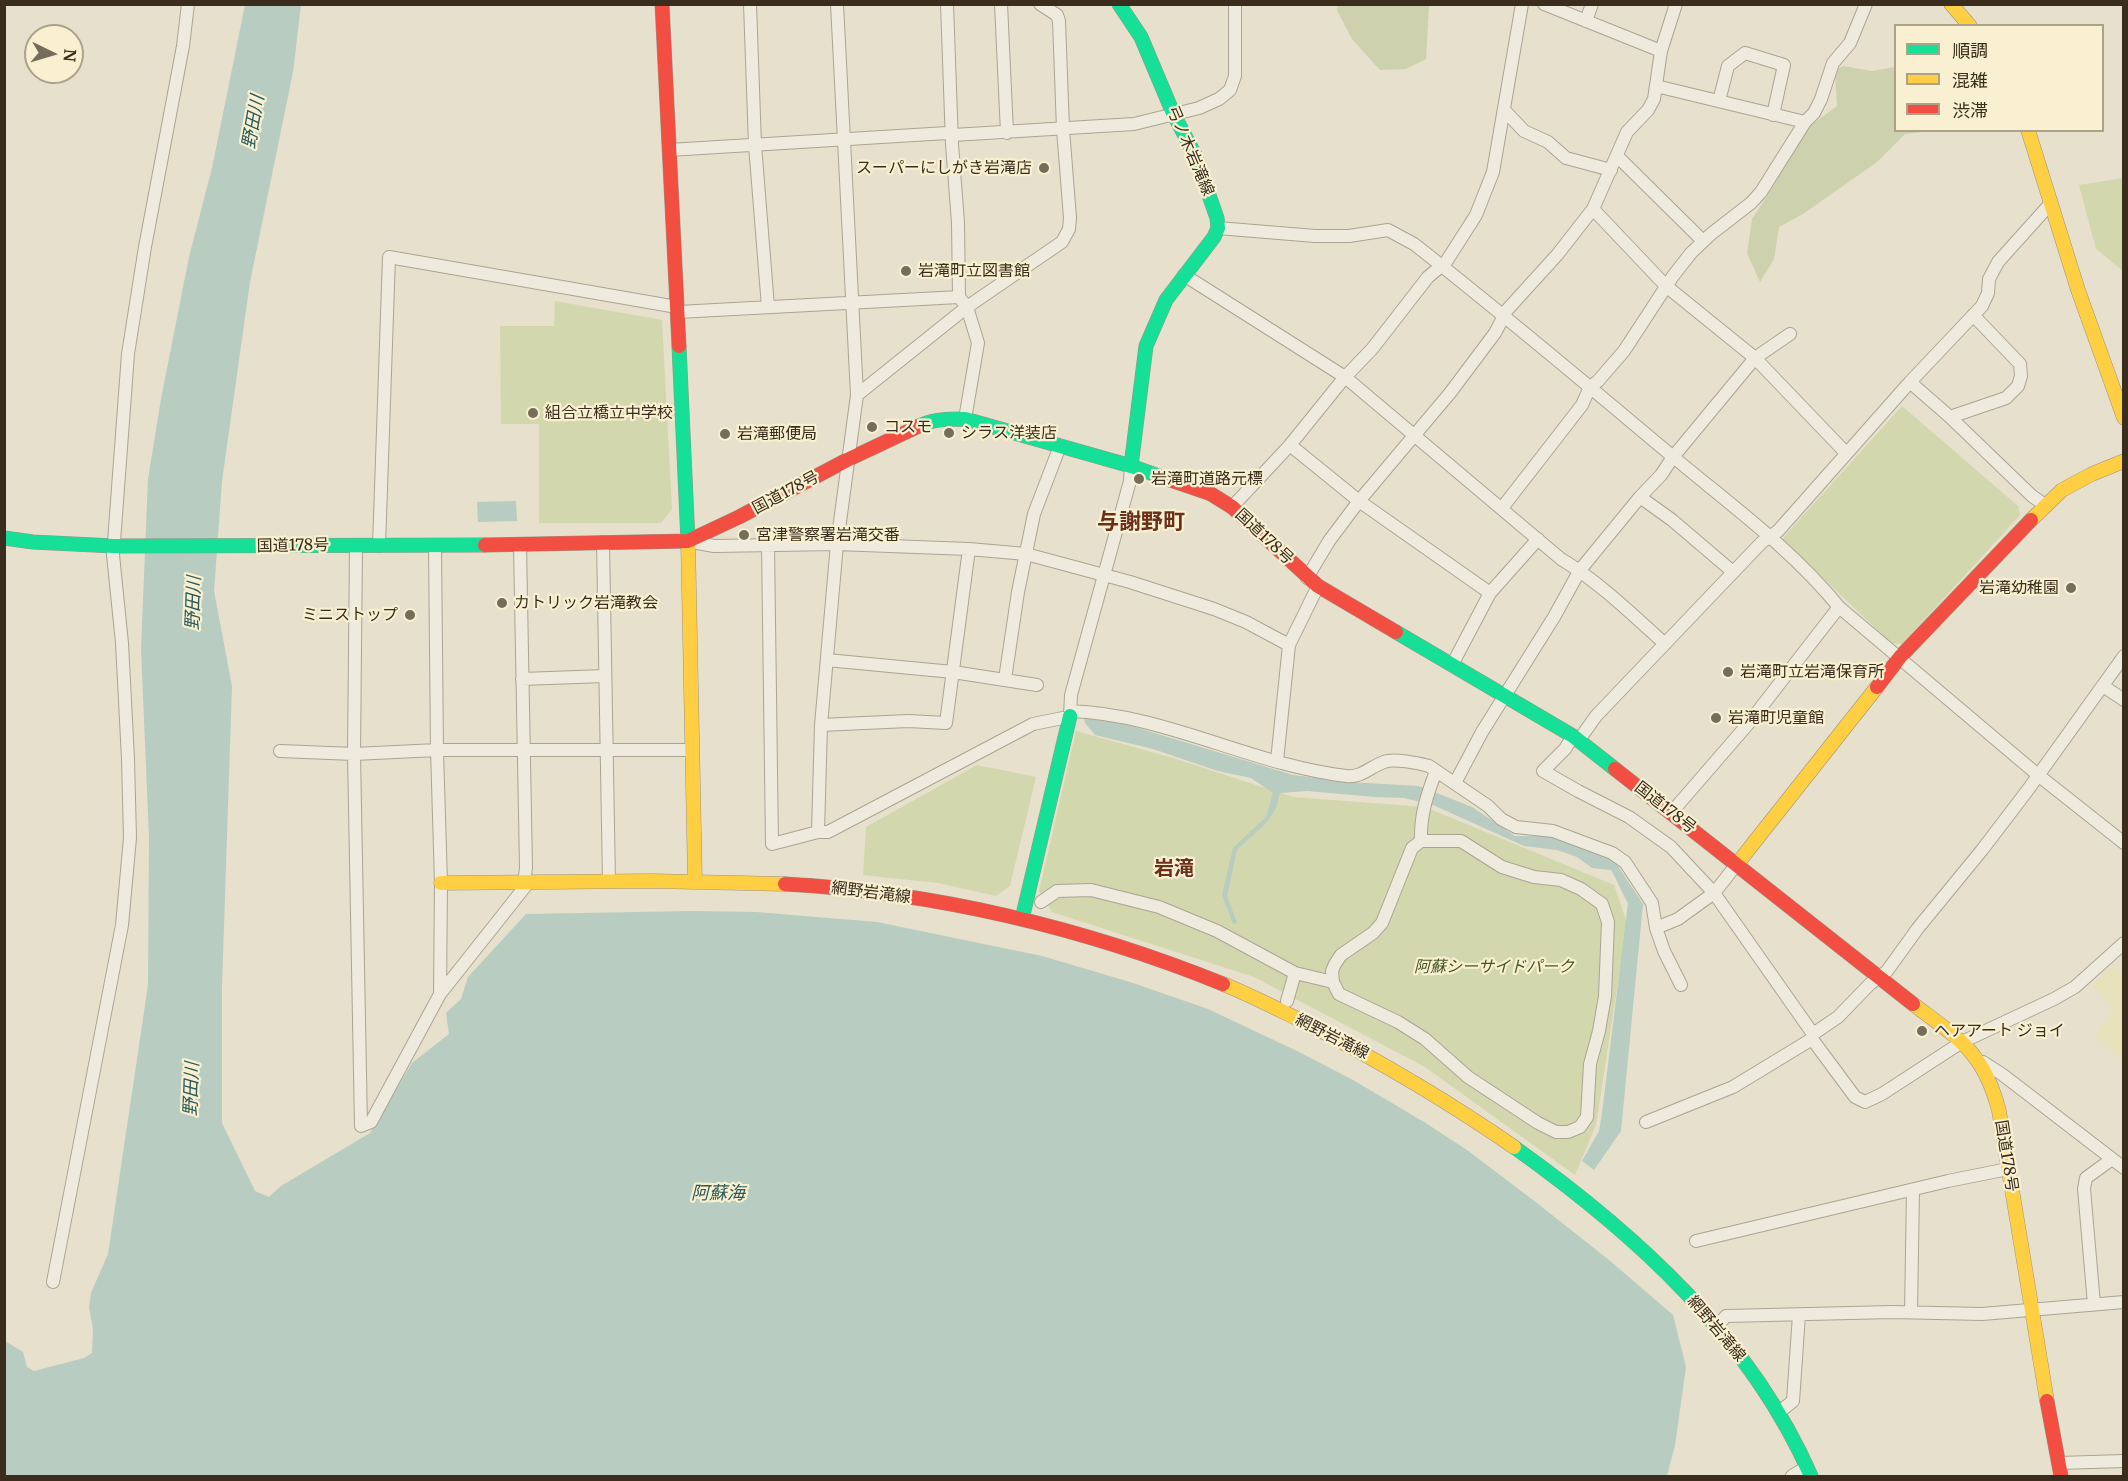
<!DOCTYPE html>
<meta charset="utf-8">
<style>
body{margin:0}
#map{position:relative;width:2128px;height:1481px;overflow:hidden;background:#e6e0cc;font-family:Merriweather,"Noto Sans JP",serif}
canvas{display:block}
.frame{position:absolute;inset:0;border:6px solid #3a2d1d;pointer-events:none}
.legend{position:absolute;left:1894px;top:24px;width:210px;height:108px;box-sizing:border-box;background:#f8f0d1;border:2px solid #aca289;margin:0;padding:8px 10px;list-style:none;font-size:18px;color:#3a2d1d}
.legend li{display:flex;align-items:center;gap:12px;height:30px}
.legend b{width:30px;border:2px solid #aca289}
.north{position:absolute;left:24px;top:24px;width:60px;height:60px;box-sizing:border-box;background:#f8f0d1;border:2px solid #aca289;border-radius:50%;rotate:95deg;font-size:16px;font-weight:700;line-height:24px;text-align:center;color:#3a2d1d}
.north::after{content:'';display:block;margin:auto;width:21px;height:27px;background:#766c5a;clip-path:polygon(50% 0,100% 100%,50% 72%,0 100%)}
</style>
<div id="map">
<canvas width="2128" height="1481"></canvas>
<div class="frame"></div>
<ul class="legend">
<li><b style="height:8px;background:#16e098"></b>順調</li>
<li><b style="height:8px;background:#ffcf43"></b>混雑</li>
<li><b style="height:8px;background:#f24e42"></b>渋滞</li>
</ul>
<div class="north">N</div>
</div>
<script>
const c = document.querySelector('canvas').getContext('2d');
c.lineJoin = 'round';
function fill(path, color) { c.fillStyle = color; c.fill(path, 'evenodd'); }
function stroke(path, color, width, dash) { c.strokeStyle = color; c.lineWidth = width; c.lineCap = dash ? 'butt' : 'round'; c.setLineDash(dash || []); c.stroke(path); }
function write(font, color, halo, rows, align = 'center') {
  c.font = font + ' Merriweather,"Noto Sans JP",serif'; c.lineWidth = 4.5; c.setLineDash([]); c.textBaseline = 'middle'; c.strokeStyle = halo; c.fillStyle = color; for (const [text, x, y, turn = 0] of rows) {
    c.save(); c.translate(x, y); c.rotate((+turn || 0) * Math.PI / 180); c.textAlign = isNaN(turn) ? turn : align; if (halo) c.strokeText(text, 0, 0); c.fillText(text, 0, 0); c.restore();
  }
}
fill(new Path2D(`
 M2112,966L2123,974V1061L2095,1036L2115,1008L2092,986Z`), '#e7e1bc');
fill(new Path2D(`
 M2123,178H2124L2123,271L2096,249L2079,185Z
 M555,301L662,320L672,509L661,523H539V424H501L500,326H554Z
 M1902,406L2018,506L2020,515L1902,644L1891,643L1782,539Z
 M1076,731L1173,758L1293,797L1425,807L1614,885L1627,923L1596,1125L1575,1175L1425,1067L1254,977L1052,912L1039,891Z
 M977,765L1036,777L1010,886L996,896L938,883L863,875L866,827Z`), '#d3d7ad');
fill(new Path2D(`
 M1338,5H1429L1426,59L1406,69L1380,70L1352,39L1337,10Z
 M1843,66L1872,71L1895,67L1896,130L1931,131L1905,134L1877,162L1803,214L1779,227L1774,259L1760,282L1747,253L1752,219L1776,182L1787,156L1810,126L1837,106L1835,71Z`), '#ced1ad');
fill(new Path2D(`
 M245,5H301L293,72L250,282L222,481L214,591L232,686L222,986V1123L255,1191L269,1197L281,1186L370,1133L412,1063L449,1034L446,1013L461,999L468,977L526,914L692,911L756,912L877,922L1042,956L1130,982L1208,1009L1297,1051L1353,1080L1424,1122L1467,1150L1533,1200L1609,1260L1673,1315L1686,1367L1675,1445L1667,1476H5V1341L23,1352L27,1367L34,1371L84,1358L92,1353L93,1329L89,1307L91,1293L108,1254L148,985L149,837L141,649L148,479L161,399L189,257L212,168Z
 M516,501L517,521L478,522L477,502Z
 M1084,717L1112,720L1293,775L1349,782L1419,786L1472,807L1515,836H1547L1612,857L1643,904L1621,1131L1594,1170L1582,1161L1599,1131L1602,1113L1628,903C1621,892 1618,881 1611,870L1592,868L1577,857L1557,850L1524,846L1433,805L1404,798L1375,797L1307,791L1280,793L1276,808L1268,821L1237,850L1227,896L1237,923L1233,924L1222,895L1233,848L1266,817L1273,793L1251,778L1218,771L1153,749L1095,735L1085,723Z`), '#b8ccc1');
const street = new Path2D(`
 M750,4L755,145L768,307
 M947,4L952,144L958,223L959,297
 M1001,4L1007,133
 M1544,4L1661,51
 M1586,21L1592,4
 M1656,86L1805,122
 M1719,101L1728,66L1745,53L1784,65L1773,115
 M1505,111L1524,131L1548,142L1566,158L1611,170
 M669,150L947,133L953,135L1134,124L1199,108L1219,99L1230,90L1235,76V4
 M1617,156L1703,241
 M1593,209L1666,286L1755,358L1846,453
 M1218,228L1315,236H1349L1388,230L1414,244C1501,312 1586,384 1671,455C1728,503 1791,548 1839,607L2038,775L2124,843
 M1184,275L1345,377L1561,559C1599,582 1632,614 1665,644
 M678,312L959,297L967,307L978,343L965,419
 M1910,382L1950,417L2032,496L2045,505
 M857,395L967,307L1062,242L1069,229L1070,218L1063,129L1059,21L1057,15L1040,4
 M1950,417L2006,398L2018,386L2021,376L2020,364L1973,315
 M1290,445L1359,501L1490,593
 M1640,497L1672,520L1733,572
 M1232,507L1290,445L1345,377L1372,349L1428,277L1446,262L1476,215L1493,172L1522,4
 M1502,508L1582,405L1590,387L1598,381L1624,351L1673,276L1691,253L1711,234L1751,203L1761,192L1805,122L1814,113L1821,99L1833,63L1850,43L1866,4
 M603,542L609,882
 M692,542L714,546L837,544L969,549L1026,554L1130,582L1214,609L1246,622L1289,645
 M520,545L526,868L524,884
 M768,545L772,844L818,832L821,725L837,544L857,395L837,4
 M356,546L354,754L361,1126L371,1122L440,994L528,883
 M379,546L389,257L677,307
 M435,546L437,750L441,883L440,994
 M1307,578L1329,541L1359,501L1450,393L1495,333L1507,310L1557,255L1593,209L1627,132L1648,110L1654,99L1661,51L1676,4
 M827,660L953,672L1037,685
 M1452,665L1490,593L1538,539
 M522,679L605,676
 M1005,679L1018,592L1034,514L1060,446
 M2103,686L2124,700
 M1070,711C1165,714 1252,765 1346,776C1361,778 1370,767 1384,762C1393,758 1418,763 1429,766L1488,806L1501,819L1516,827L1553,831L1612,853L1625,862L1652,903L1656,928L1678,919L1714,893L1737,864
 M1070,716L1071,695L1130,481L1131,466
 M821,725L908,721L946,723L969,549
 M1573,736L1565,749L1543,771L1578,791L1629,817L1671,847L1714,893L1813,1034L1812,1039L1855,1097L1865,1102L1882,1094L1962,1042L2054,999L2075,987L2124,943
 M1579,740L1596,716L1762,542L1778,531L1910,382L1982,306L1988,293L1989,279L1998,262L2051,203
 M280,751L354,754L437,750H692
 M1277,761L1289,645L1318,586
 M1455,783L1482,732L1554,617L1580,570L1640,497L1661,475L1673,457L1755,358L1790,334
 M1671,813L1748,724L1839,607
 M818,832H828L1033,724L1063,718L1069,720
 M1421,841L1412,848L1382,923L1373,933L1341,955L1335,964L1332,971L1333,982L1339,994L1398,1022L1425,1039L1468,1077L1538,1123L1556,1132H1568L1580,1127L1587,1117L1590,1064L1599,1031L1605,996L1608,922L1602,904L1581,889L1561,880L1534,877L1502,867L1461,841H1421C1420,815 1427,795 1436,771
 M1041,902L1057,891L1091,890L1159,907L1217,931L1295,973L1333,982
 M1656,928L1664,951L1681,985
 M1287,1001L1295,973
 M1813,1034L1838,1017L1870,984L1887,971L1918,928L1982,850L2027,791L2124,656
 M1983,1062L2003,1075L2124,1168
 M1646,1122L1733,1087L1812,1039
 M1696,1241L1948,1181L2008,1169
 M53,1282L122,925L130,838L128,759L122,643L113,555L128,354L145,247L183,46L188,4
 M2094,1304L2084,1189L2086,1178L2112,1159
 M1911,1312L1913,1190
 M1717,1326L1726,1316L1892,1312L1982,1314L2124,1302
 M1778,1413L1793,1401L1799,1315
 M2059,1463L2124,1461
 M1792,1476L1807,1467`);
const fast = new Path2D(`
 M1119,4L1141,37L1173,113L1195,155L1217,218L1218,228L1214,237L1166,300L1146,346L1131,466
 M679,346L688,541
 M919,426C933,419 949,419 965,419L1131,466L1170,480
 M4,538L33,542L114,546L485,545
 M1396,632L1573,736L1615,769
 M1022,919L1070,716
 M1514,1147C1636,1234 1750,1337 1811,1476`);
const slow = new Path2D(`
 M1951,4L1970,26
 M2028,130L2078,290L2124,418
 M2031,520L2062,490L2092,474L2124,461
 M688,541L695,881
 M1737,864L1877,687
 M441,883L651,881L785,884
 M1223,984C1253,996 1281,1011 1310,1025C1381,1062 1449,1102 1514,1147
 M1913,1004C1959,1039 1984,1052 1999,1111L2047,1401`);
const jam = new Path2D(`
 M662,4L679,346
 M1170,480L1211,494L1232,507L1318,586L1396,632
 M485,545L688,541L739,517L847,460L919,426
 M1877,687L1900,657L2031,520
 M1615,769L1913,1004
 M785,884C934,892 1085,928 1223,984
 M2047,1401L2061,1476`);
stroke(street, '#aba495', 14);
stroke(fast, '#9b9485', 15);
stroke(slow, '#9b9485', 15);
stroke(jam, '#9b9485', 15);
stroke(street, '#eeeade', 12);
stroke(fast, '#16e098', 14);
stroke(slow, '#ffcf43', 14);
stroke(jam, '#f24e42', 14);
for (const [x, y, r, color] of [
 [1044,168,6,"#766c5a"],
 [906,271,6,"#766c5a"],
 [533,413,6,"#766c5a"],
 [872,427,6,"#766c5a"],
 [949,433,6,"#766c5a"],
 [725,434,6,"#766c5a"],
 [1139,479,6,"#766c5a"],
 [744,535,6,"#766c5a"],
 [2071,588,6,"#766c5a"],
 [502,603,6,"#766c5a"],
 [410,615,6,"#766c5a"],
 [1728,672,6,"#766c5a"],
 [1716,718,6,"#766c5a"],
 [1922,1031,6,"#766c5a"]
]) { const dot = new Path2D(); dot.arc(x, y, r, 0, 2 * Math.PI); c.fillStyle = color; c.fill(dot); stroke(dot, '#f8f0d1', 2); }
write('16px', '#3a2d1d', '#f8f0d1', [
 ["弓ノ木岩滝線",1190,151,67],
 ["国道178号",786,493,-28],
 ["国道178号",1264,537,43],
 ["国道178号",293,546,-1],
 ["国道178号",1665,808,38],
 ["網野岩滝線",871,893,7],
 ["網野岩滝線",1332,1037,27],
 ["国道178号",2006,1156,81],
 ["網野岩滝線",1716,1329,50]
]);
write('16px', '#3a2d1d', '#f8f0d1', [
 ["スーパーにしがき岩滝店",1032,168,"right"],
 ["岩滝町立図書館",918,271],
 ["組合立橋立中学校",545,413],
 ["コスモ",884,427],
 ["シラス洋装店",961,433],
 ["岩滝郵便局",737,434],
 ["岩滝町道路元標",1151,479],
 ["宮津警察署岩滝交番",756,535],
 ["岩滝幼稚園",2059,588,"right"],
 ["カトリック岩滝教会",514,603],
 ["ミニストップ",398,615,"right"],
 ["岩滝町立岩滝保育所",1740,672],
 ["岩滝町児童館",1728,718],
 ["ヘアアート ジョイ",1934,1031]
], 'left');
write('italic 16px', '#465822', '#f8f0d1', [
 ["阿蘇シーサイドパーク",1494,967]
]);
write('italic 18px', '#2b5a5b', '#f8f0d1', [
 ["野田川",254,122,-80],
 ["野田川",194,603,-88],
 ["野田川",192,1089,-88],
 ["阿蘇海",718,1194]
]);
write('bold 20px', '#6a3019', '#f8f0d1', [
 ["岩滝",1174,869]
]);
write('bold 22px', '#6a3019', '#f8f0d1', [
 ["与謝野町",1141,523]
]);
</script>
